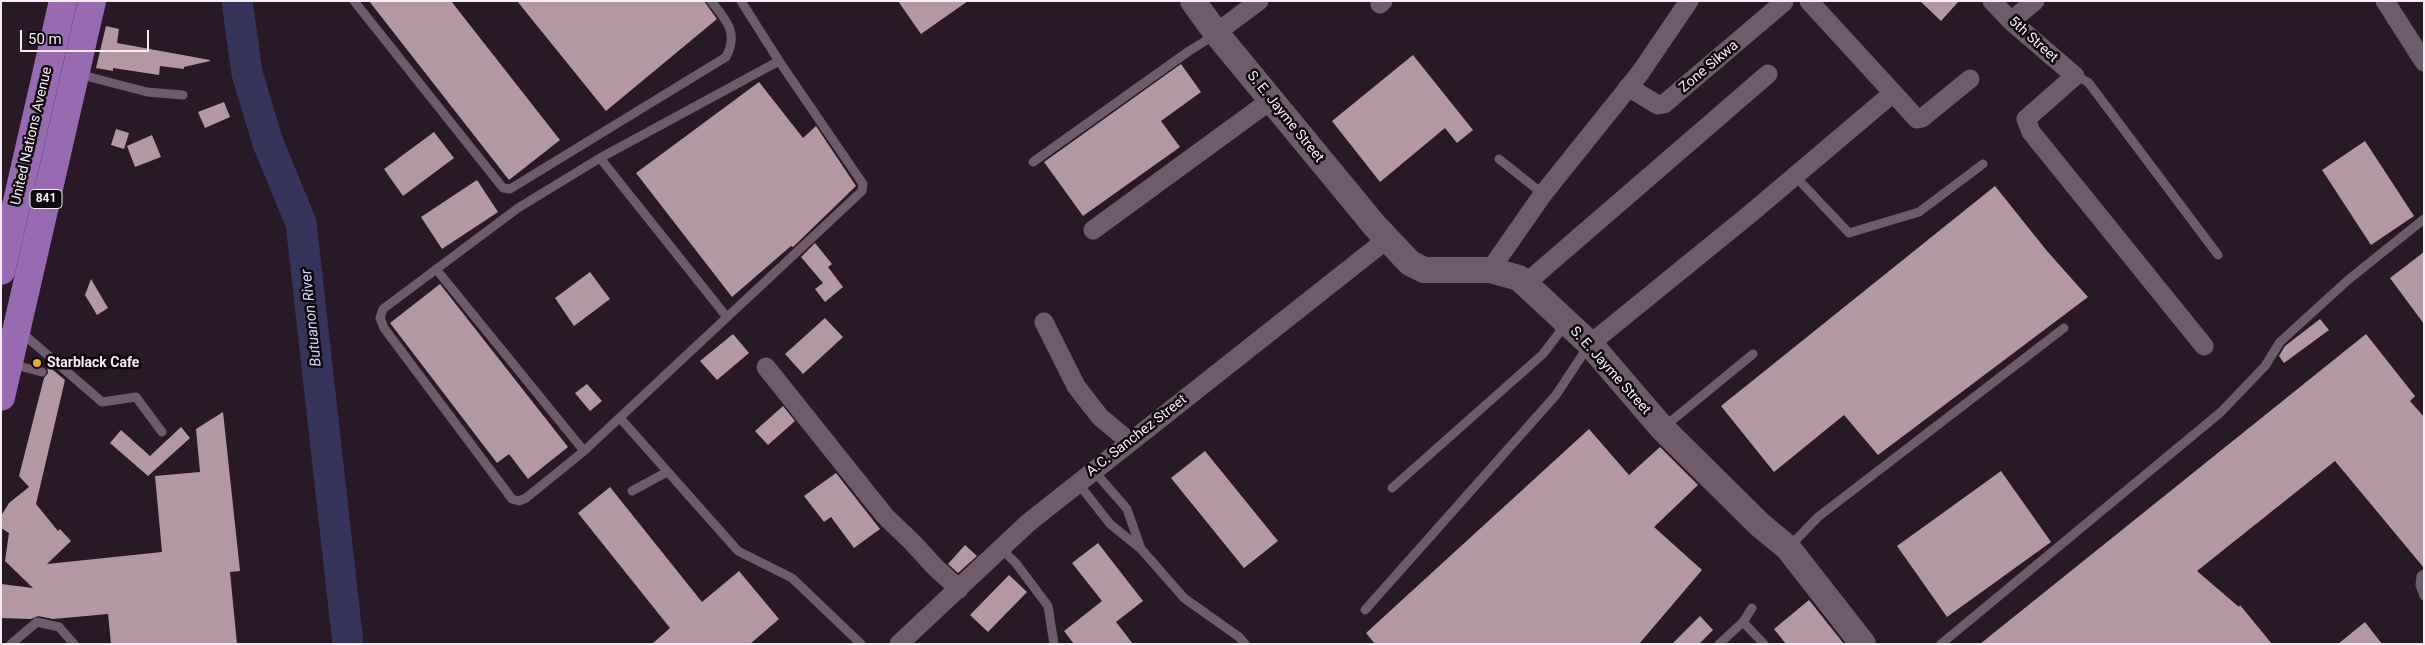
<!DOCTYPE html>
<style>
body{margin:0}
#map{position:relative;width:2425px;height:645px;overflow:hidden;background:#291927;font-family:Roboto,sans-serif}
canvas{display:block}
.frame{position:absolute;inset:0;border:2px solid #f7ecf5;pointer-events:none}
.scale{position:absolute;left:20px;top:30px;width:129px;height:22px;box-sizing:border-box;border:2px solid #f7ecf5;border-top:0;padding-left:6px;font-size:15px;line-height:18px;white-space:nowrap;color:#f7ecf5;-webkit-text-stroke:4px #0d070c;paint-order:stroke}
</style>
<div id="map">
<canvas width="2425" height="645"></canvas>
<div class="frame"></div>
<div class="scale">50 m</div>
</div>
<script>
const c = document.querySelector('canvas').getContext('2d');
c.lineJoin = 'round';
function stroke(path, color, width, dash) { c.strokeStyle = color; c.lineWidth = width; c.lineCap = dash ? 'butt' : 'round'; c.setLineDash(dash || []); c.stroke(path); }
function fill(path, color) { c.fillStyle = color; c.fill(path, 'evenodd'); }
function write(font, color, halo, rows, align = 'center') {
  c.font = font + ' Roboto,sans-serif'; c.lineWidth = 5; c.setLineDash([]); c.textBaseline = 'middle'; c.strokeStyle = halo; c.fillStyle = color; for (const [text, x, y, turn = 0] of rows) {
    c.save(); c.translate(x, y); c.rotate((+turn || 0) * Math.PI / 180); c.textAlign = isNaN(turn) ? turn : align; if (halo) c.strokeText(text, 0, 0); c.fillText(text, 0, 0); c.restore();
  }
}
stroke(new Path2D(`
 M237,1L247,73L268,143L301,223L348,644`), '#37345b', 31);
fill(new Path2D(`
 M369,1H451L560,140L509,180Z
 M517,1H704L717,19L606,111Z
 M898,1H968L921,34Z
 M1920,1H1959L1941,21Z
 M106,26L119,29L117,43L210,60V61L184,67V69L160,66L159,75L113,68V71L96,68Z
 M1413,55L1473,130L1457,143L1445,128L1380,182L1332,121Z
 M1181,64L1201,92L1161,121L1180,147L1083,216L1044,162Z
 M759,82L803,138L816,126L856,186L793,247L791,246L732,297L636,173Z
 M224,102L230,117L205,128L198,112Z
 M116,129L129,133L124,149L111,145Z
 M434,132L454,158L403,196L384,169Z
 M152,135L161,157L135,167L127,146Z
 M2365,141L2414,216L2371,245L2322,170Z
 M477,180L498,212L442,249L421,217Z
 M1995,186L2047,251L2088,297L1878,455L1844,415L1774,472L1721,406Z
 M815,243L832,264L828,267L843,287L825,302L815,289L823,283L801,257Z
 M2424,252V324L2390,278Z
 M590,272L610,299L574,326L555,298Z
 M91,279L108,308L97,315L85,295Z
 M440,284L568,447L528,479L509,454L497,463L390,323Z
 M825,318L843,337L803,374L785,354Z
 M2320,319L2329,330L2284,363L2279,356L2285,346Z
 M733,334L749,353L717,380L700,361Z
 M2366,334L2415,396L2410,401L2424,417V568L2335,461L2197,571L2239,607L2240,605L2272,644H1980Z
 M47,365L65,380L36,504L58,531L60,529L71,541L47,564L162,552L155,476L200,472L196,429L223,412L240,571L230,572L237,644H111L108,614L53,619L38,616L31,619L1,618V584L33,588L5,561L9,533L1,528V516L9,503L29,487L19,476L44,378L48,373Z
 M587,384L602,401L590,411L575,393Z
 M783,406L795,421L768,445L755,431Z
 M181,427L190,438L148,476L110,443L121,430L150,456Z
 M1589,429L1629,475L1660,447L1698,485L1654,527L1702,570L1639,644H1375L1366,633Z
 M1205,451L1278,541L1244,568L1171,478Z
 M2001,471L2051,542L1947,617L1897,546Z
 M836,473L880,529L854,548L831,517L824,522L804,496Z
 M610,487L702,602L739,571L779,619L750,644H652L670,628L578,513Z
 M1098,543L1143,601L1116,622L1133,644H1074L1064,631L1102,601L1072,563Z
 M965,545L977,556L958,573L948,564Z
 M1009,575L1027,592L988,632L970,615Z
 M1809,600L1844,644H1786L1774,629Z
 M1700,616L1713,630L1699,644H1672Z
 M2365,622L2382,644H2338Z`), '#b398a3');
stroke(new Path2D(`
 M354,1L503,188L510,189L726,57C739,32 726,20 711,1
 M741,1L779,61L600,158L518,208L383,309L380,318L384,328L512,499L519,501L526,498L584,451L862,191L863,184L779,61
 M78,74L147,92L183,95
 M2075,76L2088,82L2218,255
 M600,158L726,316
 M1499,159L1543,194
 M1033,162L1189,51L1215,35
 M1794,175L1849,233L1919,212L1983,164
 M436,269L584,451
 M21,332L102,402L136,397L162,432
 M11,364L42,372
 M620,418L738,551L792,578L861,644
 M1664,427L1753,354
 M1094,471L1127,509L1141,549
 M1078,483L1110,524L1141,549L1184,598L1239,637L1245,644
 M1392,488L1543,354L1565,325
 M632,491L667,472
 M1790,546L1818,517L2064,328
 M1001,549L1015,562L1048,606L1054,644
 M2424,574L2421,576L2420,585L2424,596
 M1365,610L1556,395L1589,345
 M1743,622L1752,608
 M11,644L37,622L59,627L74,644
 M1719,644L1743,622L1764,644
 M1941,644L2221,412L2265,366L2280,342L2348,280L2424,219`), '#6e5b6b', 9);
stroke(new Path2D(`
 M1809,1L1917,119L1922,118L1970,79
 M1992,1L2011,21L2075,76L2026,119L2031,132L2204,346
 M2385,1L2424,62
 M1380,4L1383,1
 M2011,21L2035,1
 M1216,33L1259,1
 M1628,87L1658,105L1664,104L1784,2
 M1093,230L1271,100
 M1490,270L1543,194L1640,73L1689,1
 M1525,284L1768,74
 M1044,322L1076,386L1100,417L1130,442
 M1590,344L1750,214L1893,93
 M766,367L885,516L913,543L935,567L959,589
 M899,644L1028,523L1386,240`), '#6e5b6b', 19);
stroke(new Path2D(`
 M1193,1L1216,33L1375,226L1410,263L1424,270H1490L1519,278L1590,344L1662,428L1759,524L1788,548L1863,644`), '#6e5b6b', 26);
stroke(new Path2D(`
 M1,271L63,1
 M1,397L92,1`), '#976bb2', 28);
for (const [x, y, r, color] of [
 [37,363,5,"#e5ad35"]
]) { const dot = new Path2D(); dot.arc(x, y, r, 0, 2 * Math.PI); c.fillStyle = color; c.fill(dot); stroke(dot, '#0d070c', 2); }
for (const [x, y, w] of [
 [46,199,32]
]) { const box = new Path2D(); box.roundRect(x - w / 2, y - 9.5, w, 19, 4); c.fillStyle = '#0d070c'; c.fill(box); stroke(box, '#f7ecf5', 1); }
write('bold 12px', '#f7ecf5', null, [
 ["841",46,199]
]);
write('14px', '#f7ecf5', '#0d070c', [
 ["5th Street",2033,40,42],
 ["Zone Sikwa",1709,67,-40],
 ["S. E. Jayme Street",1285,117,51],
 ["United Nations Avenue",32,136,-77],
 ["S. E. Jayme Street",1610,371,48],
 ["A.C. Sanchez Street",1137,436,-38]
]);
write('bold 14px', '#f7ecf5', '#0d070c', [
 ["Starblack Cafe",47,363]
], 'left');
write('italic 15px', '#d4d3fd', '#0d070c', [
 ["Butuanon River",312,318,-96]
]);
</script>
